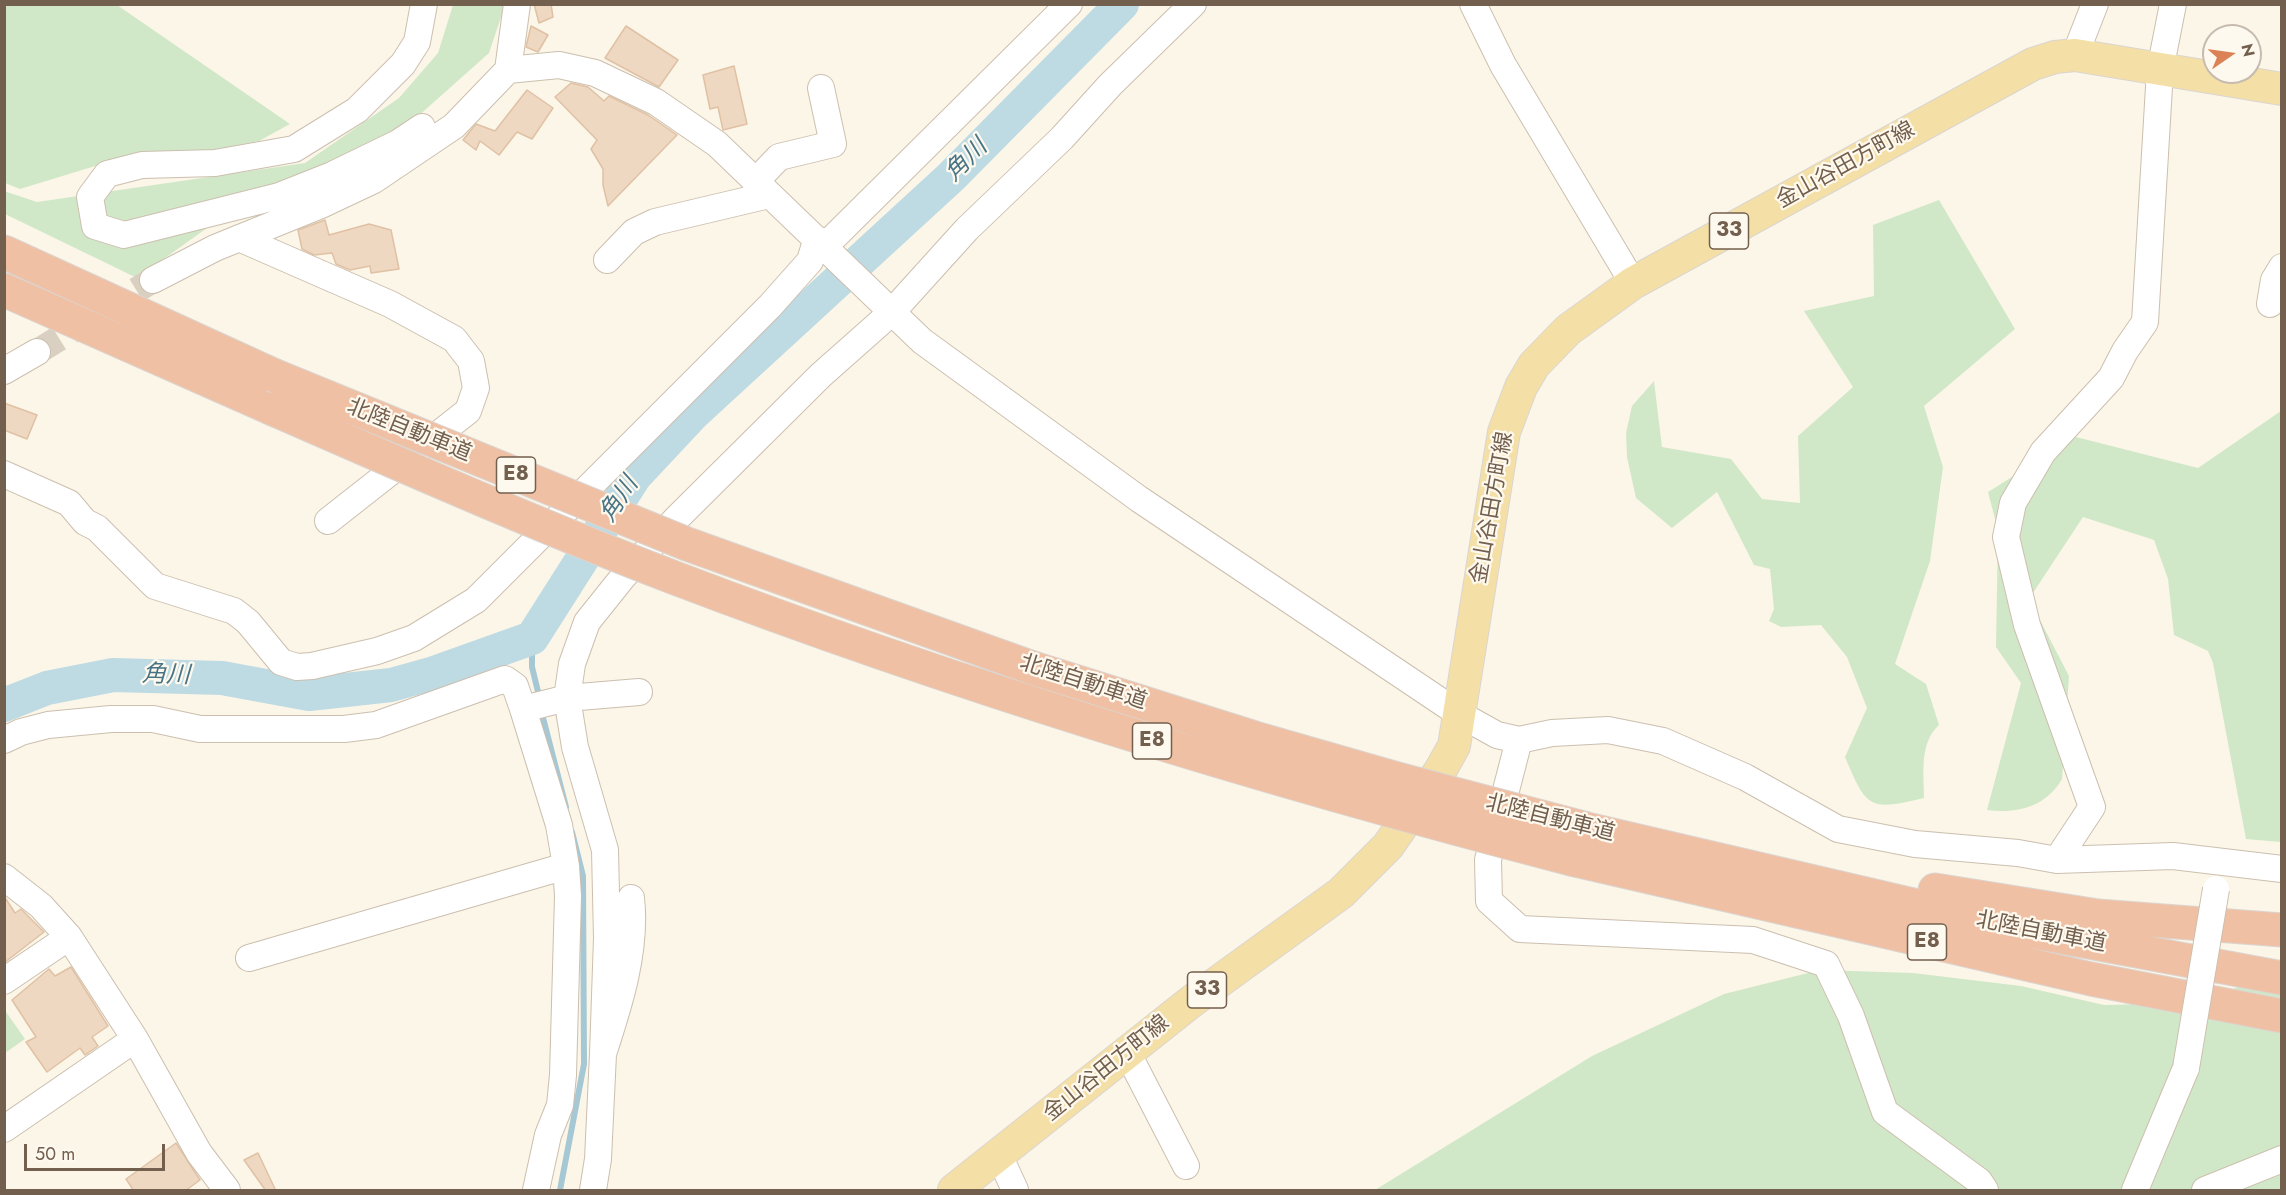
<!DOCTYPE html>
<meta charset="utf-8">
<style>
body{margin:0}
#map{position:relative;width:2286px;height:1195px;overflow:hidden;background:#fbf6e8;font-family:Jost,sans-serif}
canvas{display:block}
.frame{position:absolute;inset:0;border:6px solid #735f4e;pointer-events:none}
.north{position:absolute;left:2202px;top:24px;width:60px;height:60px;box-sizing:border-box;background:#fef9ef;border:2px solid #c6bbaf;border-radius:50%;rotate:77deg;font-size:16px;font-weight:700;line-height:24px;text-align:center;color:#735f4e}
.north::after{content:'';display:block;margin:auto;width:21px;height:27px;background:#db8357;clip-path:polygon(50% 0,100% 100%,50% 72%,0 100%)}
.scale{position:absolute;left:24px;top:1144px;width:141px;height:27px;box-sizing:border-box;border:3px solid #735f4e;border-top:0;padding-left:8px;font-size:18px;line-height:21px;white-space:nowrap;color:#735f4e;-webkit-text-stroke:4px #fef9ef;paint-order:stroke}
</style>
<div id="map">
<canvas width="2286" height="1195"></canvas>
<div class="frame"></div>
<div class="north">N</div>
<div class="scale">50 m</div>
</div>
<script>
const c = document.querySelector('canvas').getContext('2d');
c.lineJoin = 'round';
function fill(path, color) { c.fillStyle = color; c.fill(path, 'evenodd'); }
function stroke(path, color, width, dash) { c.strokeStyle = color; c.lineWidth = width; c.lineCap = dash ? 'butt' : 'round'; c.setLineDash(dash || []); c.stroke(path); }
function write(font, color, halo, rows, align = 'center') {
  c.font = font + ' Jost,"Noto Sans JP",sans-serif'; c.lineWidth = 4.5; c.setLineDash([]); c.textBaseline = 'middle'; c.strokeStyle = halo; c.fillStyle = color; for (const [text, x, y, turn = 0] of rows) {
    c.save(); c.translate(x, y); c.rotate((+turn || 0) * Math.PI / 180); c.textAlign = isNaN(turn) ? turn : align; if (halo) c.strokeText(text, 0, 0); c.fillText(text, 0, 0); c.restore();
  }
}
fill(new Path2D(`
 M4,5H117L290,124L259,141L208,151L105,163L20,189L5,183Z
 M453,5H505L489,53L406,127L214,223L137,278L5,214L4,191L37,202L305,163L399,98L438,53Z
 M1939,200L2015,329L1924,406L1943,467L1930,561L1895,664L1926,684L1939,725C1919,743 1924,774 1924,798C1869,811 1867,809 1845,757L1867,708L1847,657L1821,625L1781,627L1769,621L1774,609L1770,569L1754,565L1717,492L1672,528L1636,498L1627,457L1626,433L1632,406L1654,381L1662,447L1731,459L1762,499L1800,503L1798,436L1853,387L1804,311L1874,296L1873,225Z
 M2281,411V842L2246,839L2213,663L2208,651L2174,635L2168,579L2154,540L2083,517L2029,599L2069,676L2062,779C2046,807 2017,814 1987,810L2021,683L1996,647L1998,530L1988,492L2076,437L2198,468Z
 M1820,970L1913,973L2021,986L2104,1005L2195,1003L2273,974L2281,983V1190H1375L1592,1056L1724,994Z
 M4,1009L25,1039L5,1053H4Z`), '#d1e8c8');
stroke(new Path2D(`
 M532,638V667L540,700
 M541,710L566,807
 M560,1190L584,1064L583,876L572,832`), '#a5c8d4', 6);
stroke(new Path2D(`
 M4,705L47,688L113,675L222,678L309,694L391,685L434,673L532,638L635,476L694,413L951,177L1122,4`), '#bedae3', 34);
const building = new Path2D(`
 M534,4H551L553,17L539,23Z
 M531,26L548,35L538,52L526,47Z
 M626,26L678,60L659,87L605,58Z
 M734,66L747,124L723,130L718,107L710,109L703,75Z
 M571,83L588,87L604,101L609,96L648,115L677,135L608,206L603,185V169L591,149L597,140L555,97Z
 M527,90L553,108L532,139L517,132L499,155L480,141L476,150L463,140L476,124L495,131Z
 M325,220L329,235L369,224L391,230L399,269L371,273L370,266L350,270L336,264L332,253L314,255L302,249L298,230Z
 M4,403L37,415L27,439L4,430Z
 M4,896L15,913L21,909L44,932L4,963Z
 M71,967L108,1026L92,1037L98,1046L85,1055L80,1048L47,1072L26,1042L36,1037L12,1000L49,969L55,976Z
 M176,1143L200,1180L185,1191H134L126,1179Z
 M258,1153L276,1191H266L244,1160Z`);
fill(building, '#eed8c2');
stroke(building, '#e0c1a4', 1.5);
stroke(new Path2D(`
 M37,352L153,280`), '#d9d0c2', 26, [26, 13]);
const minor = new Path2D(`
 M1473,4L1503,65L1633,283
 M2075,55L2095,4
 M508,70L517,4
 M422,127L398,143L332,175L279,196L124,235L95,226L90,197L107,174L142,165L215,163L294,149L357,110L403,64L417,42L424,4
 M755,182L779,157L833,144L821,88
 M239,238L390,304L454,339L471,361L476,388L468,411L328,521
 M607,260L634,232L655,222L769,195
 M153,280L215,248L321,205L374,180L454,126L508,70L559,65L595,73L656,102L717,144L922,341L1139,499L1461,715L1497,735L1519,740L1552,733L1608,730L1663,741L1745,777L1838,829L1915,844L2018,853L2057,860L2173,856L2282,869
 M2270,304L2274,280L2282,267
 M4,371L37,352
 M4,474L69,503L85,522L97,528L155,586L234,611L248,622L281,662L297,667L312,666L377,651L414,638L476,600L770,306L810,261L816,241H830L1069,4
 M639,692L567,698L572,664L587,622L623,577L676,519L821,375L891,313L967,229L1062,138L1110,85L1193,4
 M523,709L559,825L566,866L568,896L563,1075L560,1105L548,1135L536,1190
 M4,740L21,732L48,725L111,719H153L200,729H344L376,725L505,679L515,686L523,709L567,698L575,747L605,850L607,938L603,1054C619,1005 637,950 631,898
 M1519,740L1488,860L1489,901L1520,929L1753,940L1826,964L1851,1016L1885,1112L1979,1181L1985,1190
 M2057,860L2092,807L2027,625L2006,537L2013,503L2043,452L2111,378L2125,351L2145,322L2160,70L2173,4
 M4,877L41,906L69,937L4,981
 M249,958L566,866
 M135,1039L199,1153L227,1190
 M1127,1052L1186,1166
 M4,1129L135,1039L69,937
 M999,1155L1015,1190
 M593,1190L598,1159L603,1054
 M2135,1190L2186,1068
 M2205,1190L2282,1159`);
const major = new Path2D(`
 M954,1190L1192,1001L1341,893L1388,846L1440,771L1454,746L1504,432L1521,387L1534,365L1568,330L1633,283L2033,64L2055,57L2075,55L2282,89`);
const highway = new Path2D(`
 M4,252L273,375
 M4,290L273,409
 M1587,829L2008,927L2282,978
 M1575,860L2091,979L2282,1016
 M1935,890L2098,916L2282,930`);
stroke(minor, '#ccbfaf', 28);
stroke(major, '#dbd5d1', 34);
stroke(highway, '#dbd5d1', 35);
stroke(minor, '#fff', 26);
stroke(major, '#f4e0a6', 32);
stroke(highway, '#f0c0a4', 33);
const minorBridge = new Path2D(`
 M2186,1068L2216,889`);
const highwayBridge = new Path2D(`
 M273,375L687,544L1033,668L1255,738L1398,779L1587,829
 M273,409C406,467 539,526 675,578C969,690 1270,781 1575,860`);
stroke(minorBridge, '#ccbfaf', 28, []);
stroke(highwayBridge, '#dbd5d1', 35, []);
stroke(minorBridge, '#fff', 26);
stroke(highwayBridge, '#f0c0a4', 33);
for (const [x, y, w] of [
 [1729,231,39],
 [516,475,39],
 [1152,741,39],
 [1927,942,39],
 [1207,990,39]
]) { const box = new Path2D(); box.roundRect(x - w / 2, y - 18, w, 36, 4.5); c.fillStyle = '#fef9ef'; c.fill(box); stroke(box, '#735f4e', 1.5); }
write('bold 21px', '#735f4e', null, [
 ["33",1729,231],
 ["E8",516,475],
 ["E8",1152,741],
 ["E8",1927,942],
 ["33",1207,990]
]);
write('22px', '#735f4e', '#fef9ef', [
 ["金山谷田方町線",1846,166,-29],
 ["北陸自動車道",409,431,22],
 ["金山谷田方町線",1493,508,-80],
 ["北陸自動車道",1083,683,18],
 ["北陸自動車道",1550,819,14],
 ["北陸自動車道",2041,933,11],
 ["金山谷田方町線",1107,1069,-39]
]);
write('italic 24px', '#497485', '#fef9ef', [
 ["角川",967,161,-45],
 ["角川",620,500,-56],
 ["角川",166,676,2]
]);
</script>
